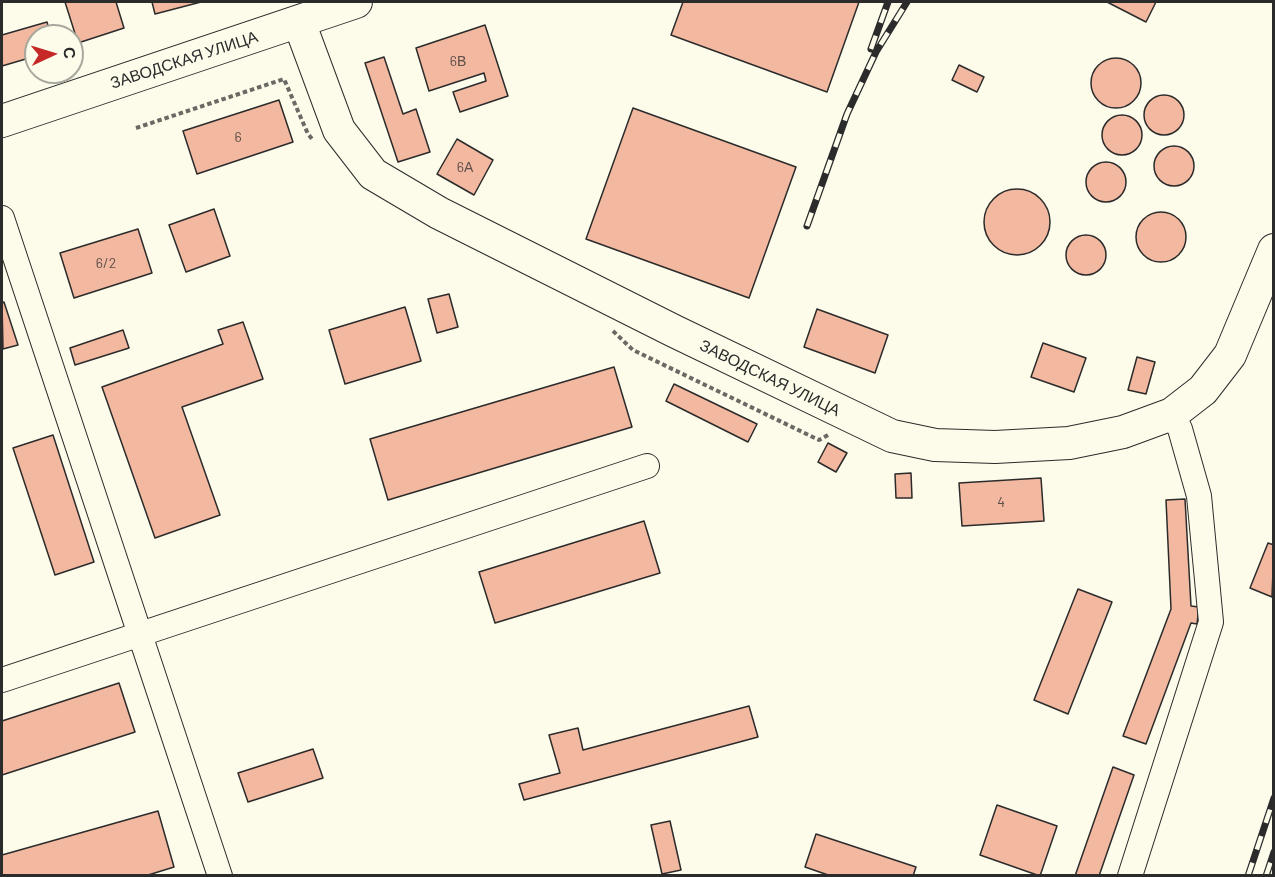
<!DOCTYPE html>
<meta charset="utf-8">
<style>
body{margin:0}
#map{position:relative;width:1275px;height:877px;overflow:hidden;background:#fdfbea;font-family:Barlow,sans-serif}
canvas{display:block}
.frame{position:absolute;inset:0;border:3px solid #2b2b2b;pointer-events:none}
.north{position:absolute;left:24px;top:24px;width:60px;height:60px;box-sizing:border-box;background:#fdfbea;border:2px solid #a9a89e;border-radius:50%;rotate:86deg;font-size:16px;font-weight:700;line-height:24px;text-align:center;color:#2b2b2b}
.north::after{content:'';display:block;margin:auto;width:21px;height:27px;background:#c62828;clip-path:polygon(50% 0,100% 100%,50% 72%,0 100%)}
</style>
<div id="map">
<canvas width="1275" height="877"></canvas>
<div class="frame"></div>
<div class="north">С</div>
</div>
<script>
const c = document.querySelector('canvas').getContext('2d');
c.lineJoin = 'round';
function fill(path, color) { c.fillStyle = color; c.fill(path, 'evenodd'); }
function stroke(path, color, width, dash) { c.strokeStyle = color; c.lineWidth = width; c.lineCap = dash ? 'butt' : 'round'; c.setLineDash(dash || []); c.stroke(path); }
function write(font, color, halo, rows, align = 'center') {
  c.font = font + ' Barlow,sans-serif'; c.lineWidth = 4.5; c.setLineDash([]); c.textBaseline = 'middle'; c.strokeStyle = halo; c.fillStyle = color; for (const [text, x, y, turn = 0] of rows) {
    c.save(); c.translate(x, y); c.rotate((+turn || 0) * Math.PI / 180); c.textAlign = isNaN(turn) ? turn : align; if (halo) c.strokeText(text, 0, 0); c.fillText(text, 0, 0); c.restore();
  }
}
const building = new Path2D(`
 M65,2H116L124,28L78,43Z
 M152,2H201L155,14Z
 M683,2H859L827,92L671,35Z
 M1107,2H1156L1146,22Z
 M47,22L51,36H36V56L2,66V35Z
 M485,25L508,96L460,112L453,92L486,81L484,73L429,91L416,48Z
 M384,57L403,114L416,109L430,152L398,162L365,63Z
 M1091 83a25 25 0 1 1 50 0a25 25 0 1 1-50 0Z
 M959,65L984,77L977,92L952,80Z
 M1144 115a20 20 0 1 1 40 0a20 20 0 1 1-40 0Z
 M279,100L293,142L197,174L183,131Z
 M633,108L796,167L749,298L586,239Z
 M1102 135a20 20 0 1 1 40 0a20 20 0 1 1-40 0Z
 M457,139L493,160L474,195L437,174Z
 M1154 166a20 20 0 1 1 40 0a20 20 0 1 1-40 0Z
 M1086 182a20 20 0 1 1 40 0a20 20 0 1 1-40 0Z
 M984 222a33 33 0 1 1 66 0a33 33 0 1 1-66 0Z
 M214,209L230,256L186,272L169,225Z
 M1136 237a25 25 0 1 1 50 0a25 25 0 1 1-50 0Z
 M138,229L152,273L74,298L60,253Z
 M1066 255a20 20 0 1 1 40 0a20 20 0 1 1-40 0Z
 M449,294L458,327L437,333L428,299Z
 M4,302L18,345L3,349L2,303Z
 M405,307L421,361L345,384L329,330Z
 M817,309L888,335L875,373L804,347Z
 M243,322L263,379L182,407L220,515L155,538L102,387L223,344L218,330Z
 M123,330L129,348L75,365L70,348Z
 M1043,343L1086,358L1074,392L1031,377Z
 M1137,357L1155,362L1146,394L1128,390Z
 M614,367L632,427L388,500L370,439Z
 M674,384L757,424L748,442L666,401Z
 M53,435L94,562L55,575L13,448Z
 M828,443L847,453L836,472L818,462Z
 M911,473L912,498H896L895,474Z
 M1041,478L1044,521L962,526L959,483Z
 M1185,499L1191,606L1199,607L1197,624L1191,623L1146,744L1123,736L1171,609L1166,500Z
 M644,521L660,573L495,623L479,572Z
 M1268,543L1274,545L1272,597L1250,588Z
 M1078,589L1112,602L1068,714L1034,700Z
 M119,683L135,732L2,775V721Z
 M749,706L758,737L524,800L519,784L560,773L549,735L578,728L583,750Z
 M313,749L323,778L248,802L238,773Z
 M1113,767L1134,775L1099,876H1075Z
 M997,805L1057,826L1040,876L980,855Z
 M158,811L174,867L145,876H2V855Z
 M670,821L681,870L662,874L651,825Z
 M816,834L916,867L913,876H831L805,867Z`);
fill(building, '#f2b8a0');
stroke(building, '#2b2b2b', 1.5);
const minor = new Path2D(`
 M2,218L220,876
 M2,680L647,466
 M1130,876L1211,622L1199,496L1180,429L1172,414`);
const major = new Path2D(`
 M299,22L339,130L373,174L439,213L674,331L892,436L935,445L995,447L1069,443L1123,432L1172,414L1203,390L1230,355L1274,250
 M2,121L356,2`);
stroke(minor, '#2b2b2b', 26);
stroke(major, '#2b2b2b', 34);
stroke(new Path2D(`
 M136,128L284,79L308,134L313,140
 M613,331L633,350L819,440L828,435`), '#6a6964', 4, [4.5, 3]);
stroke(minor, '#fdfbea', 24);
stroke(major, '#fdfbea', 32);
const rail = new Path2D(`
 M871,49L888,2
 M807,226L847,114L876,52L907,2
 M1248,876L1274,798
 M1266,876L1274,852`);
stroke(rail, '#2b2b2b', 7);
stroke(rail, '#fdfbea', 4.5, [14]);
write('14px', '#5d4e48', null, [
 ["6В",458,61],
 ["6",238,137],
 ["6А",465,167],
 ["6/2",106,263],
 ["4",1001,502]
]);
write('16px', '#2b2b2b', '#fdfbea', [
 ["ЗАВОДСКАЯ УЛИЦА",184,60,-18],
 ["ЗАВОДСКАЯ УЛИЦА",770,378,26]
]);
</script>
